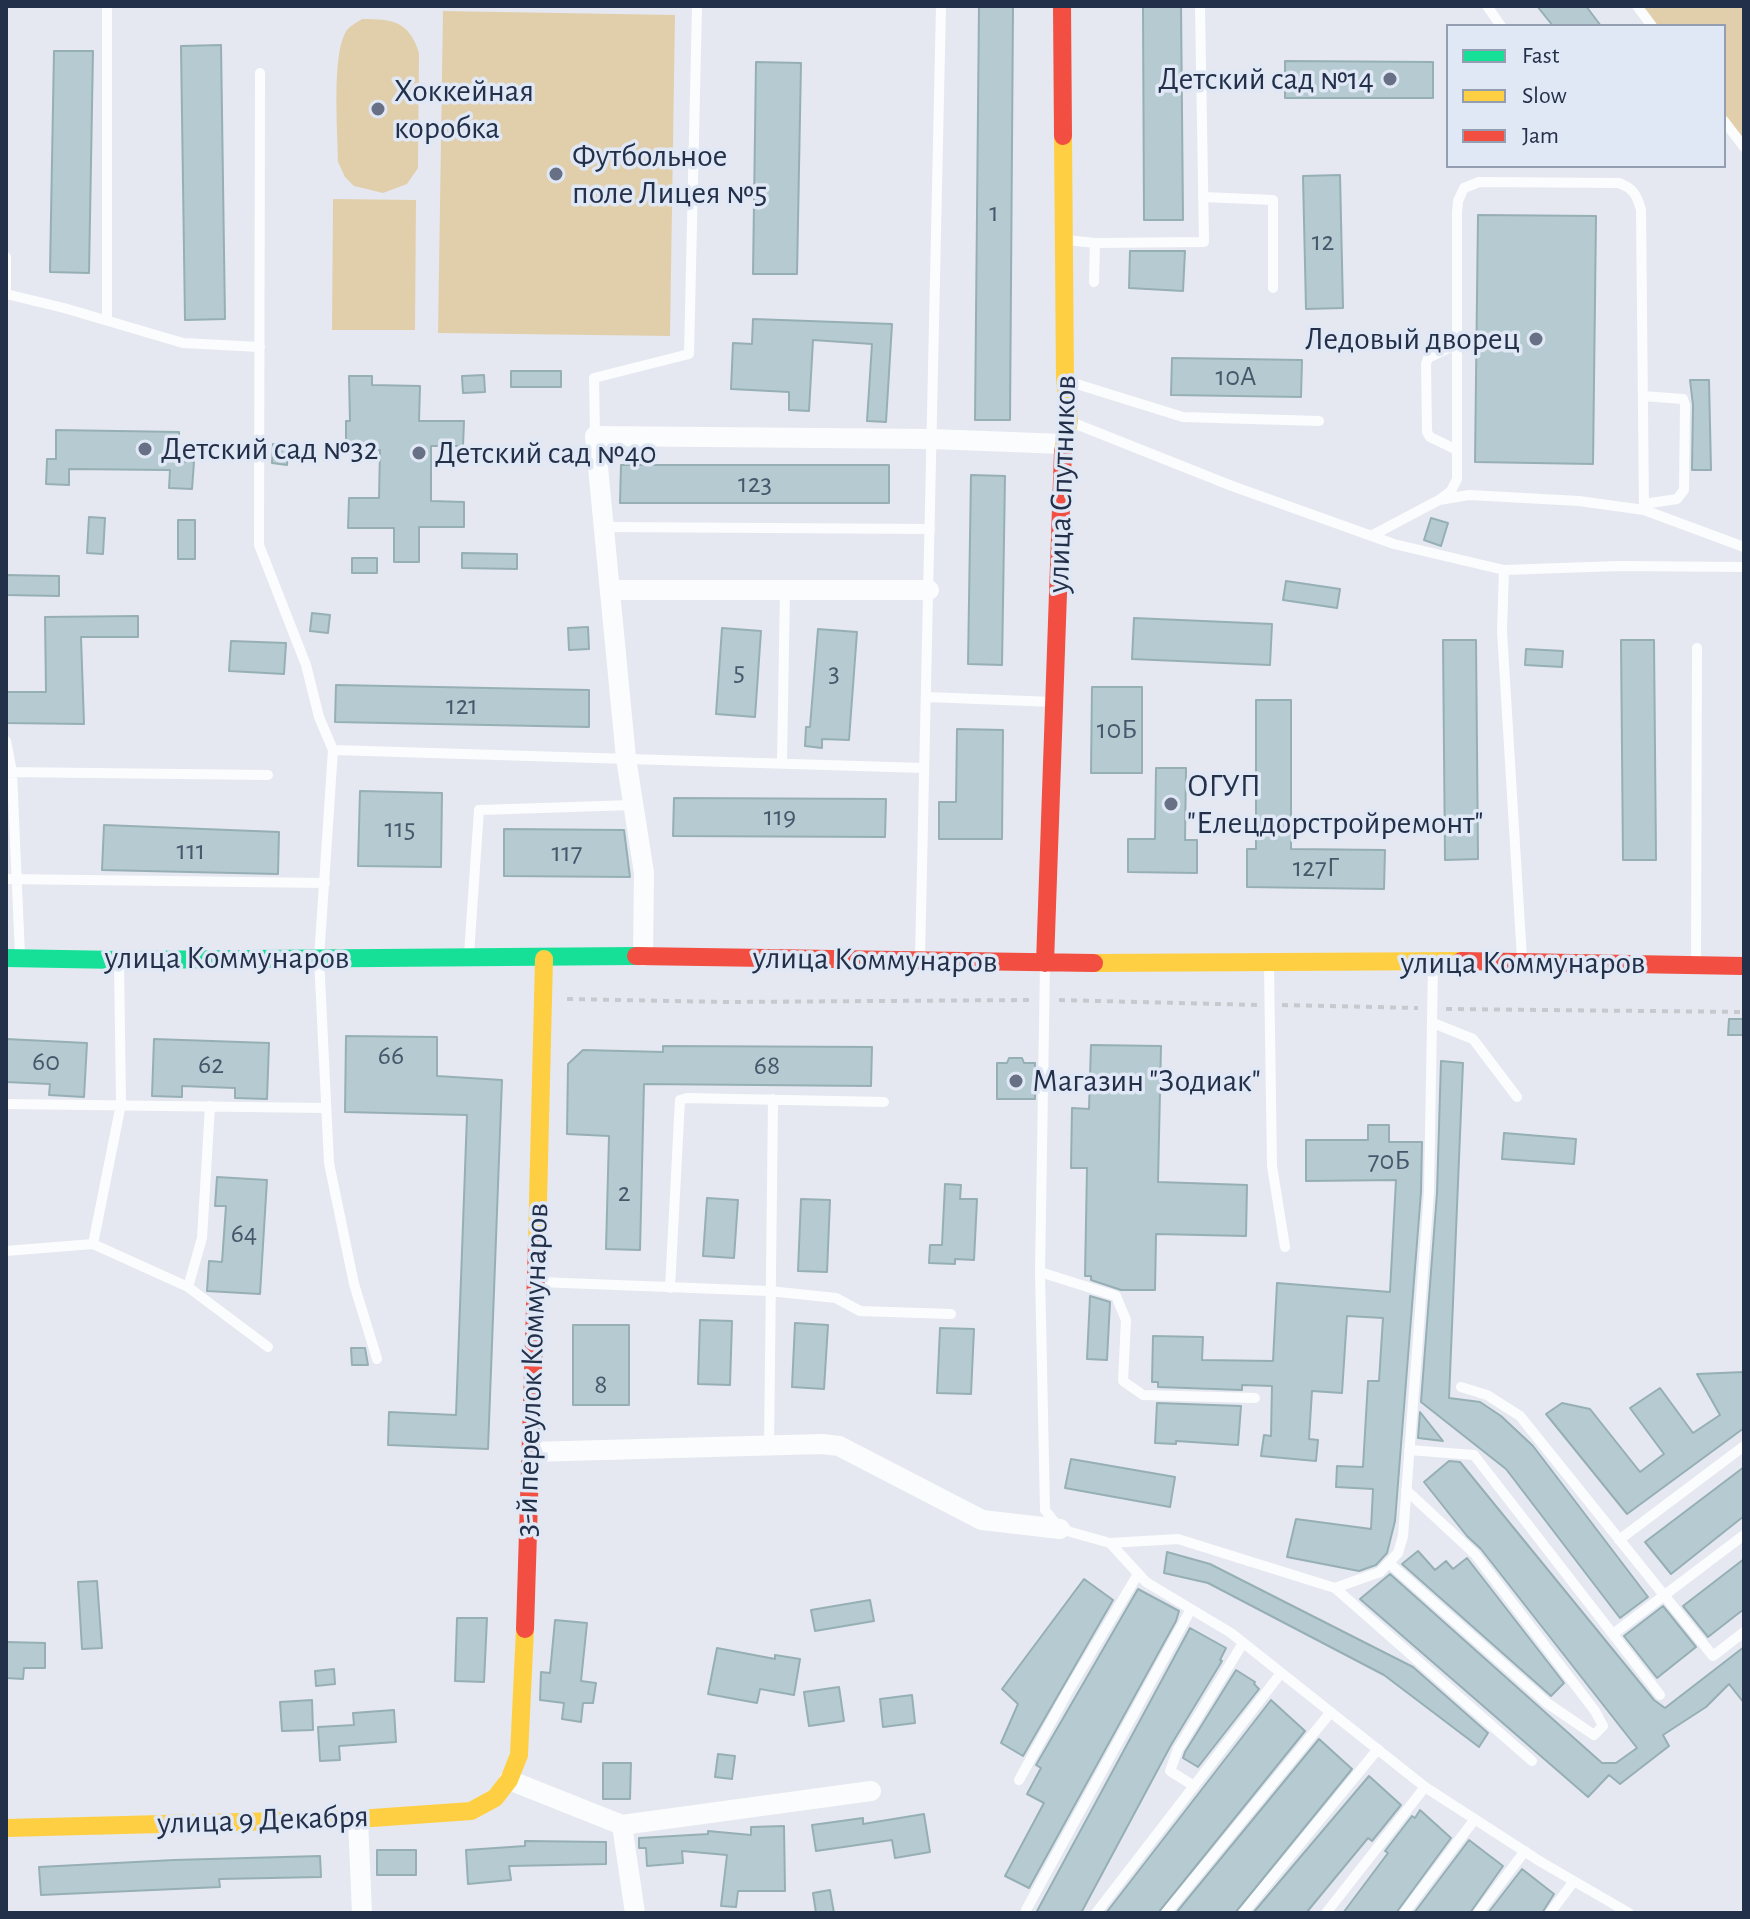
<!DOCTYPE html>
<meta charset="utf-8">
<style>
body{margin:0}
#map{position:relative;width:1750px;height:1919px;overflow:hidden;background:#e5e8f0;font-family:"Alegreya Sans",sans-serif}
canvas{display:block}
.frame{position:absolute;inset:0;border:8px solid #23304a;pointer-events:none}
.legend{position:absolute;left:1446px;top:24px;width:280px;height:144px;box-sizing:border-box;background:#e0e7f5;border:2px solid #949eb1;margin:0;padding:10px 14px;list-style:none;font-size:24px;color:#23304a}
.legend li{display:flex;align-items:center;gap:16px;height:40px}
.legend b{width:40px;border:2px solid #949eb1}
</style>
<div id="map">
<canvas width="1750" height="1919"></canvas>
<div class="frame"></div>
<ul class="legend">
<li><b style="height:10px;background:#16e098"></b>Fast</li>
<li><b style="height:10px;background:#ffcf43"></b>Slow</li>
<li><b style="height:10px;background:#f24e42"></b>Jam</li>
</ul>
</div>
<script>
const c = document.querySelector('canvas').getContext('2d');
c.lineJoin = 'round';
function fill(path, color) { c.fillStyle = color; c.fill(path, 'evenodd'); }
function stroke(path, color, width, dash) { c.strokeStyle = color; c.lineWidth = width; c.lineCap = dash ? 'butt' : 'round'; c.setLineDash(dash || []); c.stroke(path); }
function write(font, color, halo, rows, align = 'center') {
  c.font = font + ' "Alegreya Sans",sans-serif'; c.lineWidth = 7; c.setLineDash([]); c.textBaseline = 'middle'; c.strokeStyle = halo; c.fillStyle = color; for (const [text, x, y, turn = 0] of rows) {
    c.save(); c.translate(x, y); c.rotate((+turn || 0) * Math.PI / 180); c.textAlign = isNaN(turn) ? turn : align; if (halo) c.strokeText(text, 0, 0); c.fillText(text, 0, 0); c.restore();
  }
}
fill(new Path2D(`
 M1637,6H1744V147L1724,121V26H1652Z
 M443,11L675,15L670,336L438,333Z
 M362,19C393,19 409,21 419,53L418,168L407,184L383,193L354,186L345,177L338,162C338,133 331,52 347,30C351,25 356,23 362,19Z
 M333,199L416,200L415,330H332Z`), '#e1cfac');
const building = new Path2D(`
 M979,6H1013L1010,420H975Z
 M1143,6H1181L1183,220H1144Z
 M1537,6H1586L1601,26H1553Z
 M221,45L225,319L185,320L181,46Z
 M54,51H93L89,273L50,272Z
 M1285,61L1433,62V98H1285Z
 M756,62L801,63L797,274H753Z
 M1340,175L1343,308L1306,309L1303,176Z
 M1478,215L1596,216L1593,464L1475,462Z
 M1130,251H1185L1183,291L1129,288Z
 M753,319L892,324L886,422L867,421L872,344L813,340L809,411L789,410V392L731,389L733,343L752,344Z
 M1172,358L1302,360L1301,397L1171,395Z
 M511,371H561V387H511Z
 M484,375L485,392L463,393L462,376Z
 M349,376H372V385L420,386L419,421H464L463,446H431V501L464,502V527H419V562H394V528H348L349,498H379L380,450H346V421H350Z
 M1690,380H1709L1711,470H1692L1693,405Z
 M56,430L179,432V461L194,462L192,489L169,488L170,470L69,469V485L46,484L47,459H56Z
 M273,444L288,445L287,465L272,463Z
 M621,465H889V503H620Z
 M971,475L1005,476L1002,665L968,664Z
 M89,517L105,518L103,554L87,553Z
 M1431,518L1448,523L1441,546L1424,540Z
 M178,520H195V559H178Z
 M462,553L517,554V569L462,568Z
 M352,558H377V573H352Z
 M6,575L59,576V596L6,595Z
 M1286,581L1340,589L1337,608L1283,600Z
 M312,613L330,615L328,633L310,631Z
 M138,616V637H81L84,724L6,723V692H46L45,617Z
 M1134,618L1272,624L1270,665L1132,659Z
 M588,627L589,649L569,650L568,628Z
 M722,628L761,631L755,717L716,714Z
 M818,629L857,632L849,740L822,739V748L805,746L806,727H810Z
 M1443,640H1476L1478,859L1445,860Z
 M1621,640H1654L1656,860H1623Z
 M231,641L286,643L284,674L229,671Z
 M1526,649L1563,651L1562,667L1525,665Z
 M336,685L589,690V727L335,722Z
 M1092,687H1142V773H1091Z
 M1256,700H1291V849L1385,850L1384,889L1247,887V849H1256Z
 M957,729L1003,730L1002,839H939V802H956Z
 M1156,768H1186L1185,840H1197V873L1128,872V839H1155Z
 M360,791L442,793L441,867L358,866Z
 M674,798L886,799L885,837L673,836Z
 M104,825L279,832L278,874L102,870Z
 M504,829L624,830L630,877L504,876Z
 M1729,1019H1744L1743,1035H1728Z
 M346,1036L437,1037V1076L502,1080L488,1449L388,1445L389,1412L456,1415L467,1115L345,1112Z
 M6,1039L87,1043L84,1097L49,1095L50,1084L6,1082Z
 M154,1039L269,1043L267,1099L235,1098V1088L182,1086V1097L152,1096Z
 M1091,1045L1161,1046L1158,1182L1247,1185L1246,1236L1156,1234L1155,1290H1121L1091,1280V1276H1085L1087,1168H1071L1072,1108L1089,1109Z
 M663,1046L872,1047L871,1086L644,1084L640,1250L606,1249L609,1136L567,1134L568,1064L583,1050L663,1052Z
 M1009,1058H1022L1024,1063H1035V1099H997V1063H1007Z
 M1441,1061L1463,1063L1449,1398L1480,1402L1501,1416L1533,1446L1648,1597L1620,1618L1506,1469L1421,1402L1437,1193Z
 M1368,1125H1389V1142H1422L1421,1192L1395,1521L1387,1553L1376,1565L1359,1571L1287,1557L1296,1519L1371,1529L1373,1489L1336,1487L1337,1466L1363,1467L1368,1381H1379L1383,1318L1347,1316L1342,1393L1312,1391L1309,1439L1318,1440L1316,1461L1261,1456L1264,1435L1271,1436L1272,1386L1242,1385V1390L1158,1387V1382H1152L1153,1336L1203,1337L1202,1360L1273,1361L1277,1283L1390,1292L1396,1180L1306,1181V1140H1368Z
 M1504,1133L1576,1139L1574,1164L1502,1159Z
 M217,1177L267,1180L260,1294L207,1291L209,1261L222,1262L226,1206H215Z
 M945,1184L961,1185L960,1199H977L974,1260L955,1259V1264L929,1263L930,1245H942Z
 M707,1198L738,1200L734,1258L703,1256Z
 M801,1199L830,1200L827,1272L798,1271Z
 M1090,1296L1110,1302L1107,1360L1087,1359Z
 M700,1320L732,1321L730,1385L698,1384Z
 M795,1323L828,1325L824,1389L792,1387Z
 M573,1325H629V1405H573Z
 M940,1328L974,1329L971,1394L937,1393Z
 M351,1348H365L368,1365H352Z
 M1744,1372V1428L1627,1514L1546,1414L1562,1403L1590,1409L1640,1472L1664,1454L1630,1408L1660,1388L1693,1433L1720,1415L1697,1374Z
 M1157,1403L1241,1406L1238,1445L1176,1441V1444L1155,1443Z
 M1420,1412L1443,1441L1418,1438Z
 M1071,1459L1175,1477L1170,1507L1065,1488Z
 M1449,1461L1460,1462L1654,1700L1665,1708L1744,1647V1703L1729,1684L1706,1707L1663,1735L1669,1746L1620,1784L1609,1775L1588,1797L1360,1599L1390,1574L1602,1763H1616L1637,1748L1481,1549L1467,1536L1424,1482Z
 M1744,1467V1516L1671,1574L1645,1542Z
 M1418,1551L1435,1570L1446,1561L1453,1569L1467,1558L1564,1683L1551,1696L1402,1564Z
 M1167,1552L1210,1564L1413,1667L1488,1733L1479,1747L1384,1675L1208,1583L1164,1573Z
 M1744,1559V1609L1708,1637L1683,1606Z
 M1084,1579L1113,1600L1023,1756L1001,1743L1018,1704L1002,1689Z
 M97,1581L102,1648L82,1649L78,1582Z
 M1138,1589L1179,1611L1176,1621L1029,1888L1005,1876L1044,1803L1027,1794L1041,1768L1036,1765Z
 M870,1600L874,1621L815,1631L811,1610Z
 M1663,1606L1696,1647L1657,1678L1624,1636Z
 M457,1618H487L484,1682L455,1681Z
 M555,1620L587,1623L581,1681L596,1683L593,1703H583L581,1722L562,1719L564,1703L540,1700L541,1672L550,1673Z
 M1190,1628L1226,1648L1220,1660L1222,1661L1171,1745L1081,1913H1036Z
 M6,1642L45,1643V1668H24L23,1679L6,1678Z
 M717,1648L775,1659V1655L800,1659L794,1695L760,1689L757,1703L708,1694Z
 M334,1669L335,1684L316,1686L315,1671Z
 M1236,1670L1255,1682L1254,1684L1259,1689L1198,1767L1183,1758L1185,1752Z
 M839,1687L844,1721L809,1726L804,1692Z
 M912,1695L915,1723L883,1727L880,1699Z
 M312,1700L313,1730L282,1731L280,1702Z
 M1271,1700L1305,1731L1158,1913H1106Z
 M394,1710L396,1742L339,1746L340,1760L320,1761L318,1727L354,1725L353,1713Z
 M1319,1739L1352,1769L1235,1913H1176Z
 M718,1754L735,1756L732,1779L715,1777Z
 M603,1763H631L630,1799H603Z
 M1369,1776L1401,1805L1372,1841L1368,1838L1306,1913H1253Z
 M1420,1810L1451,1838L1396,1913H1343L1388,1853L1385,1851L1412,1816L1415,1818Z
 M924,1814L930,1852L895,1858L892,1840L816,1851L812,1825L863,1818V1824Z
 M784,1826L785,1891H738L736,1907L721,1906L727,1855L682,1851L683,1863L647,1866L646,1848H639V1838L708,1834V1831L751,1835V1827Z
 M1469,1840L1503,1866L1470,1913H1414Z
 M525,1841L606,1842V1864L509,1866L511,1880L468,1884L466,1850L525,1846Z
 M377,1850H416V1875H377Z
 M320,1856L321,1877L219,1879L220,1887L41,1895L39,1867L174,1860Z
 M1522,1869L1554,1894L1542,1913H1488Z
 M830,1890L834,1913H816L813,1893Z`);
fill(building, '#b5cbd1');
stroke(building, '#96afb5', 2);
stroke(new Path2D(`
 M567,999L726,1002L1030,1000
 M1059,1000L1258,1005
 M1282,1005L1418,1008
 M1446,1009L1744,1012`), '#c7c9cf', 4, [6, 6]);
stroke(new Path2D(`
 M1487,6L1501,26
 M1637,6L1652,26
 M260,73L259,545L306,665L319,717L333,750L319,958L329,1163L354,1284L377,1359
 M1724,121L1744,147
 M1203,197L1273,200V288
 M1066,240L1095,243L1204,242L1200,6
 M6,257V294
 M1094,282L1095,243
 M6,294L64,308L183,343L260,347
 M107,320V6
 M1070,382L1183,417L1319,421
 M1643,396L1683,399L1685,405L1684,490L1677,499L1644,504
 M1071,422L1232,486L1394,544L1504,570L1619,566L1744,567
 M595,436L594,378L689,354L697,6
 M1457,450L1430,437L1427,432L1426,364L1428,358L1457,344
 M1439,500L1451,491L1457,479V213L1458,201L1464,188L1479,182L1619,183C1633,188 1637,195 1641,210L1644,510
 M605,527L930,529
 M1371,536L1439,500L1469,495L1579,501L1644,510L1744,547
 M1504,570L1502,631L1522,959
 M927,697L1053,702
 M6,741L12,772L20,956
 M333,750L924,768
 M782,763L785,589
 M6,772L268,775
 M6,879L325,883
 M469,954L479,810L633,805
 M920,958L941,6
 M1696,962L1697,648
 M1045,964L1040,1272L1045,1510L1060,1529L1110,1543L1146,1582L1231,1633L1425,1787L1541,1862L1629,1913
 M1269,966L1272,1166L1285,1247
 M1433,1023L1473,1039L1517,1097
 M6,1104L326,1108
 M93,1244L121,1104L119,962
 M6,1251L93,1244L188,1287L268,1347
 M1040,1272L1116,1296L1126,1320L1123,1381L1143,1395L1255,1398
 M540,1282L769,1291L836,1298L860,1311L951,1314
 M188,1287L202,1238L210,1106
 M670,1288L680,1100L687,1098L884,1102
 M1461,1387L1487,1395L1520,1416L1713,1656L1744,1632
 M769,1447L773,1099
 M1409,1450L1474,1455L1660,1695
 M1619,1540L1744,1446
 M1110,1543L1178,1539L1335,1588L1380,1572L1398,1553L1403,1536L1429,1192L1433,964
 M1389,1563L1547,1703L1594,1735L1603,1726L1595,1711L1475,1554L1406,1490
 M1335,1588L1532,1761
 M1613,1634L1744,1535
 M1019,1780L1067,1693L1138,1574
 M1194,1786L1170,1771L1178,1749L1243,1643
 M1026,1910L1191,1609
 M1096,1913L1281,1673
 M1166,1913L1331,1712
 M1243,1913L1378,1749
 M1326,1913L1425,1787
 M1404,1913L1475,1819
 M1478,1913L1525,1851
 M1550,1913L1574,1881`), '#fbfcfd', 10);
stroke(new Path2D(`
 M611,590H929
 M643,956L644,873L626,758L595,436L932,439L1063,444
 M531,1452L822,1444L839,1446L982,1520L1060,1529
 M509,1780L622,1825L871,1791
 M358,1819L362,1913
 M622,1825L635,1913`), '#fbfcfd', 20);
stroke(new Path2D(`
 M6,958L119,960L636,956`), '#16e098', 18);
stroke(new Path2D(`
 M1063,451L1069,421L1065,380L1063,136
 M1094,963L1461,961
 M537,1242L544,959
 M6,1828L358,1819L471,1811L495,1798L509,1780L519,1755L525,1629`), '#ffcf43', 18);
stroke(new Path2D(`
 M1062,6L1063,136
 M636,956L1094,963
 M1461,961L1744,966
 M1045,963L1063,451
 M525,1629L537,1242`), '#f24e42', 18);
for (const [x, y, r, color] of [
 [1390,79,8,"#677084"],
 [378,109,8,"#677084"],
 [556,174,8,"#677084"],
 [1536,339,8,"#677084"],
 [145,449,8,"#677084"],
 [419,453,8,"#677084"],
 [1171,804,8,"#677084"],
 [1016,1081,8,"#677084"]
]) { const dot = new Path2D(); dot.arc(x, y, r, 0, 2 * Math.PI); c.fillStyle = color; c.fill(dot); stroke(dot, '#e0e7f5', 3); }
write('28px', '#48576c', null, [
 ["1",994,213],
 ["12",1323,242],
 ["10А",1236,377],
 ["123",755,484],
 ["5",739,672],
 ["3",834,673],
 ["121",462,706],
 ["10Б",1117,730],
 ["119",780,817],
 ["115",400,829],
 ["111",191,851],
 ["117",567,853],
 ["127Г",1316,868],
 ["66",391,1056],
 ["60",46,1062],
 ["62",211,1065],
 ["68",767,1066],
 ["70Б",1389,1161],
 ["2",624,1193],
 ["64",244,1234],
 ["8",601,1385]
]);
write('32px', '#23304a', '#e0e7f5', [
 ["Детский сад №14",1374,79,"right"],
 ["Хоккейная",394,91],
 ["коробка",394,128],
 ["Футбольное",572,156],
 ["поле Лицея №5",572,193],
 ["Ледовый дворец",1520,339,"right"],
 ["Детский сад №32",161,449],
 ["Детский сад №40",435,453],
 ["ОГУП",1187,786],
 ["\"Елецдорстройремонт\"",1187,823],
 ["Магазин \"Зодиак\"",1032,1081]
], 'left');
write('32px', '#23304a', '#e0e7f5', [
 ["улица Спутников",1062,484,-88],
 ["улица Коммунаров",227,958],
 ["улица Коммунаров",875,960,1],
 ["улица Коммунаров",1523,963],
 ["3-й переулок Коммунаров",532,1370,-88],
 ["улица 9 Декабря",263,1820,-2]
]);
</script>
